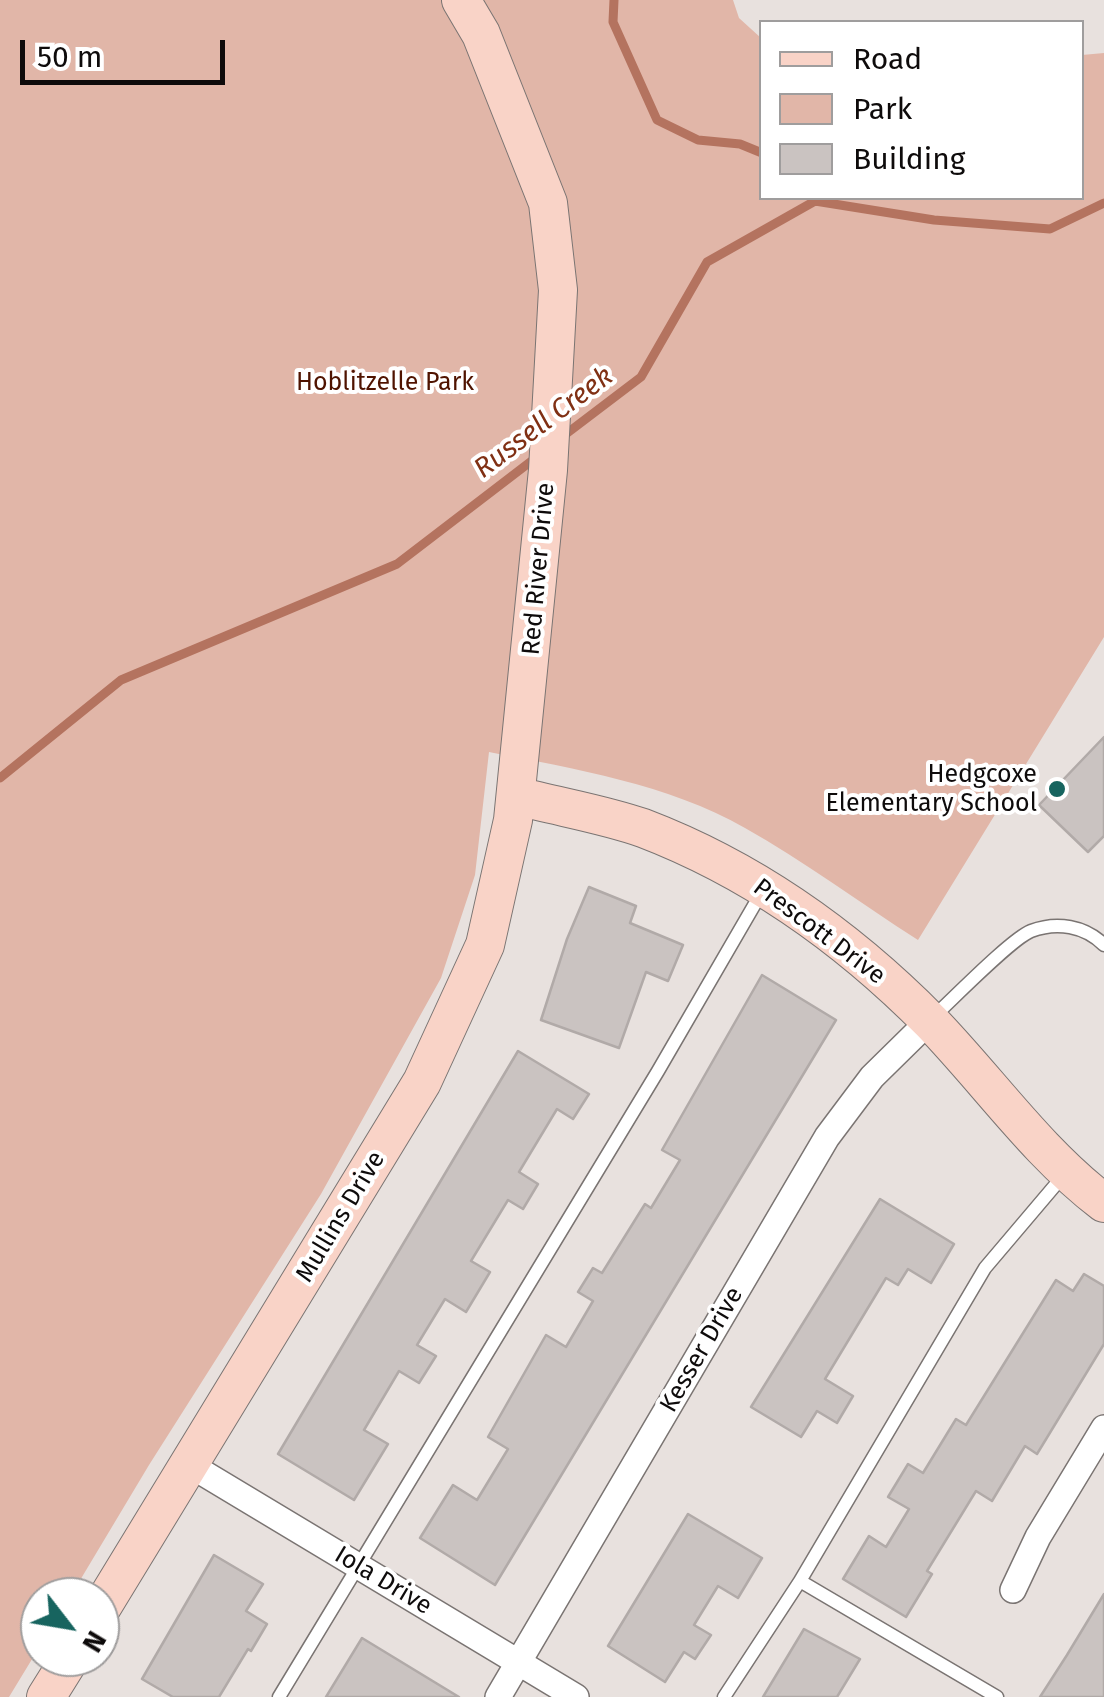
<!DOCTYPE html>
<style>
body{margin:0}
#map{position:relative;width:1104px;height:1697px;overflow:hidden;background:#e8e1de;font-family:"Fira Sans",sans-serif}
canvas{display:block}
.legend{position:absolute;left:759px;top:20px;width:325px;height:180px;box-sizing:border-box;background:#fff;border:2px solid #9f9d9d;margin:0;padding:12px 18px;list-style:none;font-size:30px;color:#0e0b0b}
.legend li{display:flex;align-items:center;gap:20px;height:50px}
.legend b{width:50px;border:2px solid #9f9d9d}
.north{position:absolute;left:20px;top:1577px;width:100px;height:100px;box-sizing:border-box;background:#fff;border:2px solid #9f9d9d;border-radius:50%;rotate:121deg;font-size:28px;font-weight:700;line-height:40px;text-align:center;color:#0e0b0b}
.north::after{content:'';display:block;margin:auto;width:35px;height:45px;background:#17645f;clip-path:polygon(50% 0,100% 100%,50% 72%,0 100%)}
.scale{position:absolute;left:20px;top:40px;width:205px;height:45px;box-sizing:border-box;border:5px solid #0e0b0b;border-top:0;padding-left:12px;font-size:30px;line-height:35px;white-space:nowrap;color:#0e0b0b;-webkit-text-stroke:8px #fff;paint-order:stroke}
</style>
<div id="map">
<canvas width="1104" height="1697"></canvas>
<ul class="legend">
<li><b style="height:12px;background:#f9d3c7"></b>Road</li>
<li><b style="height:28px;background:#e1b6a8"></b>Park</li>
<li><b style="height:28px;background:#cac3c1"></b>Building</li>
</ul>
<div class="north">N</div>
<div class="scale">50 m</div>
</div>
<script>
const c = document.querySelector('canvas').getContext('2d');
c.lineJoin = 'round';
function fill(path, color) { c.fillStyle = color; c.fill(path, 'evenodd'); }
function stroke(path, color, width, dash) { c.strokeStyle = color; c.lineWidth = width; c.lineCap = dash ? 'butt' : 'round'; c.setLineDash(dash || []); c.stroke(path); }
function write(font, color, halo, rows, align = 'center') {
  c.font = font + ' "Fira Sans",sans-serif'; c.lineWidth = 8; c.setLineDash([]); c.textBaseline = 'middle'; c.strokeStyle = halo; c.fillStyle = color; for (const [text, x, y, turn = 0] of rows) {
    c.save(); c.translate(x, y); c.rotate((+turn || 0) * Math.PI / 180); c.textAlign = isNaN(turn) ? turn : align; if (halo) c.strokeText(text, 0, 0); c.fillText(text, 0, 0); c.restore();
  }
}
fill(new Path2D(`
 M0,0H733L739,18L761,38L762,198H1082V55L1104,53V637L918,940C860,903 804,861 745,828C668,784 575,769 489,752L475,875L441,978L321,1194L149,1465L70,1597H40V1646L9,1697H0Z`), '#e1b6a8');
stroke(new Path2D(`
 M614,0L613,22L657,120L698,140L740,144L762,153
 M562,437L641,377L707,262L815,201L934,220L1050,229L1104,203
 M0,778L121,680L397,564L538,456`), '#b4735f', 9);
const building = new Path2D(`
 M1104,737V836L1088,852L1039,805Z
 M589,887L636,906L630,923L683,945L668,981L646,972L619,1048L541,1020L567,939Z
 M762,975L836,1020L495,1585L420,1538L453,1485L477,1500L508,1449L488,1437L546,1335L566,1347L593,1301L578,1292L593,1268L602,1273L645,1204L651,1208L680,1160L662,1150Z
 M518,1051L589,1094L573,1119L557,1109L519,1172L538,1184L523,1209L508,1200L471,1261L490,1272L466,1312L445,1299L417,1345L436,1356L419,1383L399,1371L364,1430L388,1444L354,1500L278,1454Z
 M880,1199L954,1244L931,1283L908,1269L898,1285L886,1278L825,1379L853,1396L837,1423L817,1411L801,1437L751,1407Z
 M1084,1274L1104,1286V1344L1037,1454L1025,1446L992,1501L976,1491L927,1571L932,1574L906,1617L843,1579L869,1536L886,1547L909,1509L888,1497L908,1464L923,1473L956,1419L966,1425L1056,1280L1073,1291Z
 M688,1514L762,1558L738,1598L718,1586L694,1625L711,1635L695,1659L684,1652L665,1682L608,1646Z
 M214,1555L263,1584L246,1611L267,1624L251,1651L248,1649L219,1697H173L142,1679Z
 M1104,1594V1697H1040L1067,1655Z
 M804,1629L860,1659L837,1697H763Z
 M362,1638L459,1697H326Z`);
fill(building, '#cac3c1');
stroke(building, '#b1aaa8', 2.5);
const lane = new Path2D(`
 M931,1019C951,1001 1011,939 1031,931C1057,921 1085,926 1104,945
 M279,1697L658,1071L763,890
 M724,1697L800,1581
 M997,1697L800,1581L985,1268L1063,1176`);
const street = new Path2D(`
 M190,1465L576,1697
 M1013,1590L1038,1537L1104,1428
 M498,1697L827,1137L872,1077L929,1021`);
const secondary = new Path2D(`
 M518,796C559,807 603,814 643,828C753,870 849,939 931,1022C989,1082 1037,1152 1104,1203
 M100,1610L422,1082L485,945L513,820L548,470L558,290L548,203L481,34L461,0
 M46,1697L71,1657`);
stroke(lane, '#7a7472', 15);
stroke(street, '#7a7472', 28);
stroke(secondary, '#7a7472', 40);
stroke(lane, '#fff', 12);
stroke(street, '#fff', 25);
stroke(secondary, '#f9d3c7', 38);
for (const [x, y, r, color] of [
 [1057,789,10,"#17645f"]
]) { const dot = new Path2D(); dot.arc(x, y, r, 0, 2 * Math.PI); c.fillStyle = color; c.fill(dot); stroke(dot, '#fff', 4); }
write('25px', '#4f1300', '#fff', [
 ["Hoblitzelle Park",385,383]
]);
write('25px', '#0e0b0b', '#fff', [
 ["Red River Drive",539,569,-85],
 ["Prescott Drive",819,932,37],
 ["Mullins Drive",341,1217,-59],
 ["Kesser Drive",702,1350,-60],
 ["Iola Drive",383,1581,31]
]);
write('25px', '#0e0b0b', '#fff', [
 ["Hedgcoxe",1037,775],
 ["Elementary School",1037,804]
], 'right');
write('italic 28px', '#803014', '#fff', [
 ["Russell Creek",544,423,-37]
]);
</script>
